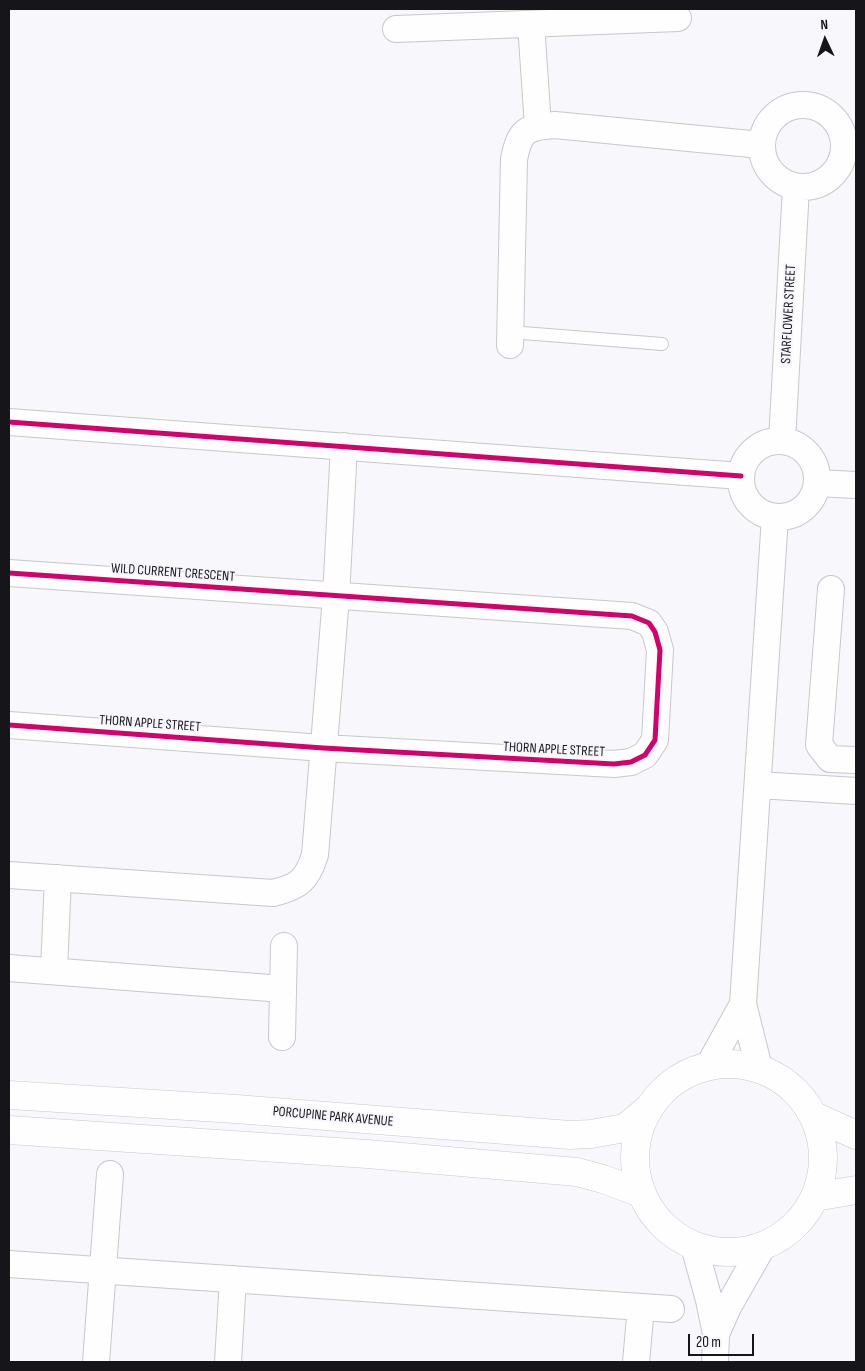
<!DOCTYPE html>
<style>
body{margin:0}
#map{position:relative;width:865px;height:1371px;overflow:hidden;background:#f8f7fc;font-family:"Sofia Sans Condensed",sans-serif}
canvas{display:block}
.frame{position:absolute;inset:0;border:10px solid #161519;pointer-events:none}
.north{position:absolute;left:800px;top:15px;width:50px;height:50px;-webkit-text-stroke:4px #f7f6fd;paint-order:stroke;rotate:357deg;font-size:14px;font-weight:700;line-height:20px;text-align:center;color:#161519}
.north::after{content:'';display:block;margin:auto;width:18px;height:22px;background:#161519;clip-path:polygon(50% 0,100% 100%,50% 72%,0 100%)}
.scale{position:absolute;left:688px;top:1334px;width:66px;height:22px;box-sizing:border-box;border:2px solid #161519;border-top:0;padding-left:6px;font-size:15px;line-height:18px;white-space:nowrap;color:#161519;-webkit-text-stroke:4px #f7f6fd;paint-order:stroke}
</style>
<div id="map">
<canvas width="865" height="1371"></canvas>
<div class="frame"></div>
<div class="north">N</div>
<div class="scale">20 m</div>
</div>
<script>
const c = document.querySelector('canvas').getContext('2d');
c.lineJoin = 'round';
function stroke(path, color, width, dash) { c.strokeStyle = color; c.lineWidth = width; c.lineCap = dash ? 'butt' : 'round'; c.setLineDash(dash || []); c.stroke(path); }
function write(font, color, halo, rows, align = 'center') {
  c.font = font + ' "Sofia Sans Condensed",sans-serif'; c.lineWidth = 4; c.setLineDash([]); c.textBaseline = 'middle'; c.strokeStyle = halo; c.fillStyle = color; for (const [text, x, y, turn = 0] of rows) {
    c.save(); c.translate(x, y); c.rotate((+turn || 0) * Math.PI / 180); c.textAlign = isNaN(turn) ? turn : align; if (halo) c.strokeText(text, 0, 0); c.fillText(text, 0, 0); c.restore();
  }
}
const service = new Path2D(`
 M510,332L662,344`);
const minor = new Path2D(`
 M531,24L538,126
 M396,29L678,18
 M762 146a41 41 0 1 1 82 0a41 41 0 1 1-82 0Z
 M510,345L514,159C520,130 526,127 555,125L761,145
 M9,422L741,476
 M782,441L796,187
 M741 479a38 38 0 1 1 76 0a38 38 0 1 1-76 0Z
 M817,483L856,485
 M9,573L632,616L649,623L655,632L660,650L655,740L645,755L631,762L614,764L323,748L9,725
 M831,589L819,745L830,759L856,760
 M758,785L856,791
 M9,875L273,893C299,887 307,880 315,855L336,597L344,446
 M9,968L283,989
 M54,970L58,878
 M282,1037L284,946
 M709,1065L743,1004
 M759,1068L743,1004L775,517
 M694,1246L709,1300L716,1334L715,1362
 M9,1264L671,1309
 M716,1334L728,1307L761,1249
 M96,1362L110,1174
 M228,1362L233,1279
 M636,1362L641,1307`);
const tertiary = new Path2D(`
 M635 1158a94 94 0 1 1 188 0a94 94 0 1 1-188 0Z
 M9,1095L236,1109L570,1135L591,1134L625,1128L649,1108
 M814,1116L856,1135
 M9,1130L367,1154L577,1172L603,1179L641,1193
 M815,1197L856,1190`);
stroke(service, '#c8c7cc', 14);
stroke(minor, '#c8c7cc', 28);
stroke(tertiary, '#c8c7cc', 29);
stroke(service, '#fefeff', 12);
stroke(minor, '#fefeff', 26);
stroke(tertiary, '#fefeff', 28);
stroke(new Path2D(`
 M9,422L741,476
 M9,573L632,616L649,623L655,632L660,650L655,740L645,755L631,762L614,764L323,748L9,725`), '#d6006c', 5);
write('14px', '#161519', '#f7f6fd', [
 ["STARFLOWER STREET",789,314,-87],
 ["WILD CURRENT CRESCENT",173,573,4],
 ["THORN APPLE STREET",150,724,4],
 ["THORN APPLE STREET",554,750,3],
 ["PORCUPINE PARK AVENUE",333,1117,5]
]);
</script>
